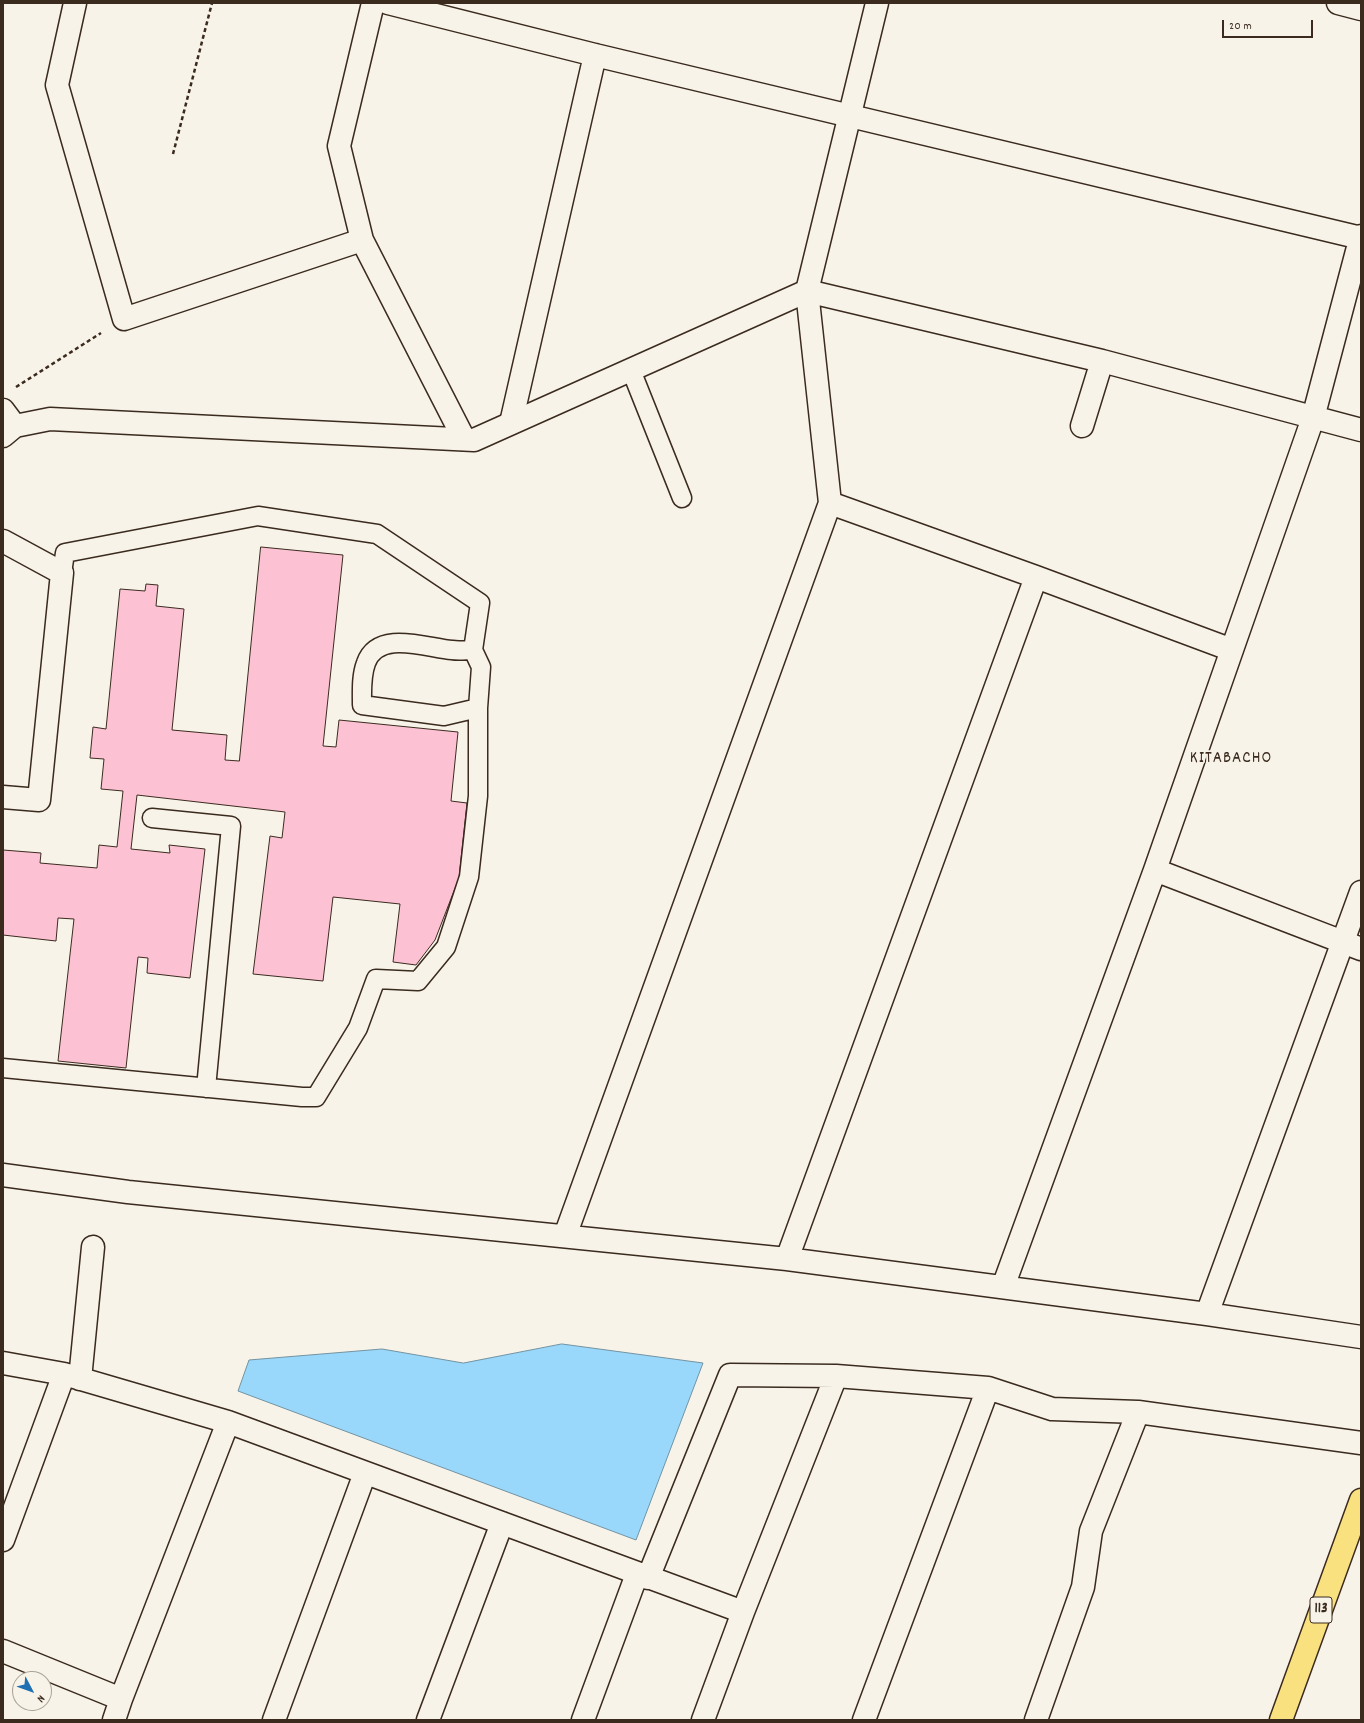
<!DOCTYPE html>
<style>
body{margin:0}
#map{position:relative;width:1364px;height:1723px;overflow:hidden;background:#f7f3e8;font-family:Dekko,sans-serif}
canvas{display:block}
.frame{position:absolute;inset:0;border:4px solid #3b2a1e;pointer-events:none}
.north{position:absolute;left:12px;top:1671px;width:40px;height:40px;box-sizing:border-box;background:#f7f3e8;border:1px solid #aca397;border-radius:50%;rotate:131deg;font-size:11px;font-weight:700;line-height:16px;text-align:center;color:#3b2a1e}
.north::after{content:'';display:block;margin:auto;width:14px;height:18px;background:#1f6fb2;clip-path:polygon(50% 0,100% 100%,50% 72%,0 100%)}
.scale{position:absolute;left:1222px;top:20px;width:91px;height:18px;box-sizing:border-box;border:2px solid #3b2a1e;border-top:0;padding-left:5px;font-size:12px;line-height:14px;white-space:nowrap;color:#3b2a1e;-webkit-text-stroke:3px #f7f3e8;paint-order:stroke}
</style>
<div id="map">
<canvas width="1364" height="1723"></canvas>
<div class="frame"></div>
<div class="north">N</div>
<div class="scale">20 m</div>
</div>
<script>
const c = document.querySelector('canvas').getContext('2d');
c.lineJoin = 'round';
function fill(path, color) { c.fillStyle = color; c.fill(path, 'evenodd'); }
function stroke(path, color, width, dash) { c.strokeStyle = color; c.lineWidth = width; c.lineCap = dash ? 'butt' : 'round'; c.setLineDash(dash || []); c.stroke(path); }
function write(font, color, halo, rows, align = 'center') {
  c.font = font + ' Dekko,sans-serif'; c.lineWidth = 3.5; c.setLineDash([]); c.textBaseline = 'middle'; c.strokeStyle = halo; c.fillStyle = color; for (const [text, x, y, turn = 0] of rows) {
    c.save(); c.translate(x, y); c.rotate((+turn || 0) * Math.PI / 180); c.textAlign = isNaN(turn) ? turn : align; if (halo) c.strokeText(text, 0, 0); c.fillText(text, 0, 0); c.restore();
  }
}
const water = new Path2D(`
 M562,1344L703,1363L636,1540L238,1391L249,1360L382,1349L463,1363Z`);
fill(water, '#99d8fa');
stroke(water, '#7392a2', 1);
const building = new Path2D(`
 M261,547L343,555L323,746L336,747L339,720L458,732L451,801L467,803L459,878L435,940L416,965L393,962L400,904L333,897L323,981L253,974L270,836L282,838L285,812L137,795L131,849L170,853L169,845L205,849L190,978L147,973L148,958L138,957L126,1068L58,1061L74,919L58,918L56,941L3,935V850L41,853L40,863L97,868L99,845L117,847L123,791L101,789L104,759L90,758L93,727L106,729L120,589L145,591L146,584L158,585L156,606L184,609L172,730L227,735L225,760L239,761Z`);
fill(building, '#fcc2d4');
stroke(building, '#3b2a1e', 1);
const service = new Path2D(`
 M631,370L682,498
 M473,650C466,650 459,651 452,650C427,648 378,629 366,663C361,676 362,691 362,705L444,716L478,708
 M152,818L231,826L206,1088
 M3,1068L302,1097H316L358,1028L376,979L418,981L446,947L469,877L478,796V708L481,667L473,650L480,603L377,534L258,516L65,553L62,573`);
const minor = new Path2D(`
 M75,3L57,85L124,319L362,240
 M373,3L339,146L362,240L464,439
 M388,3L595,55L1361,238
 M3,410L15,426
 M511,423L595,55
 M1082,426L1102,361
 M830,503L1036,577L1232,650
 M3,541L62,573L39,800L3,797
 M1155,870L1361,949
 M3,1175L128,1192L787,1259L1207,1314L1361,1337
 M565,1236L830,503L807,291L1102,361L1361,430
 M787,1259L1036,577
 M1003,1287L1155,870L1313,418L1361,236
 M1207,1314L1361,892
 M3,1363L64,1374L228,1422L743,1612
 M80,1379L93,1247
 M1138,1412L1361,1443
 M3,1540L64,1374
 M648,1578L730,1375L836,1376
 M3,1651L121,1699L114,1720
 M121,1699L228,1422
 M274,1720L365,1473
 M428,1720L502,1523
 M583,1720L637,1574
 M703,1720L743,1612L836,1376L988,1388L1052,1409L1138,1412L1091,1531L1083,1587L1036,1720
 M864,1720L988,1388`);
const tertiary = new Path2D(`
 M1338,3L1361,9
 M3,436L15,426L50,419L474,440L807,291L877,3`);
const trunk = new Path2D(`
 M1281,1720L1361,1500`);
stroke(service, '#3b2a1e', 21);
stroke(minor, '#3b2a1e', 25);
stroke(tertiary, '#3b2a1e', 25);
stroke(trunk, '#3b2a1e', 25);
stroke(new Path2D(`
 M173,154L212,3
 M16,387L101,333`), '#3b2a1e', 2.5, [4, 3]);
stroke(service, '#f7f3e8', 18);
stroke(minor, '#f7f3e8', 22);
stroke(tertiary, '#f7f3e8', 22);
stroke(trunk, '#fae180', 22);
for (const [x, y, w] of [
 [1321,1610,22]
]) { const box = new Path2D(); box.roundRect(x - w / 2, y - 13, w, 26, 3); c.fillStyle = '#f7f3e8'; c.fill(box); stroke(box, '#3b2a1e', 1); }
write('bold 15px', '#3b2a1e', null, [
 ["113",1321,1610]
]);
c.letterSpacing = '1px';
write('17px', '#3b2a1e', '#f7f3e8', [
 ["KITABACHO",1231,760]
]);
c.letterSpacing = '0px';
</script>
